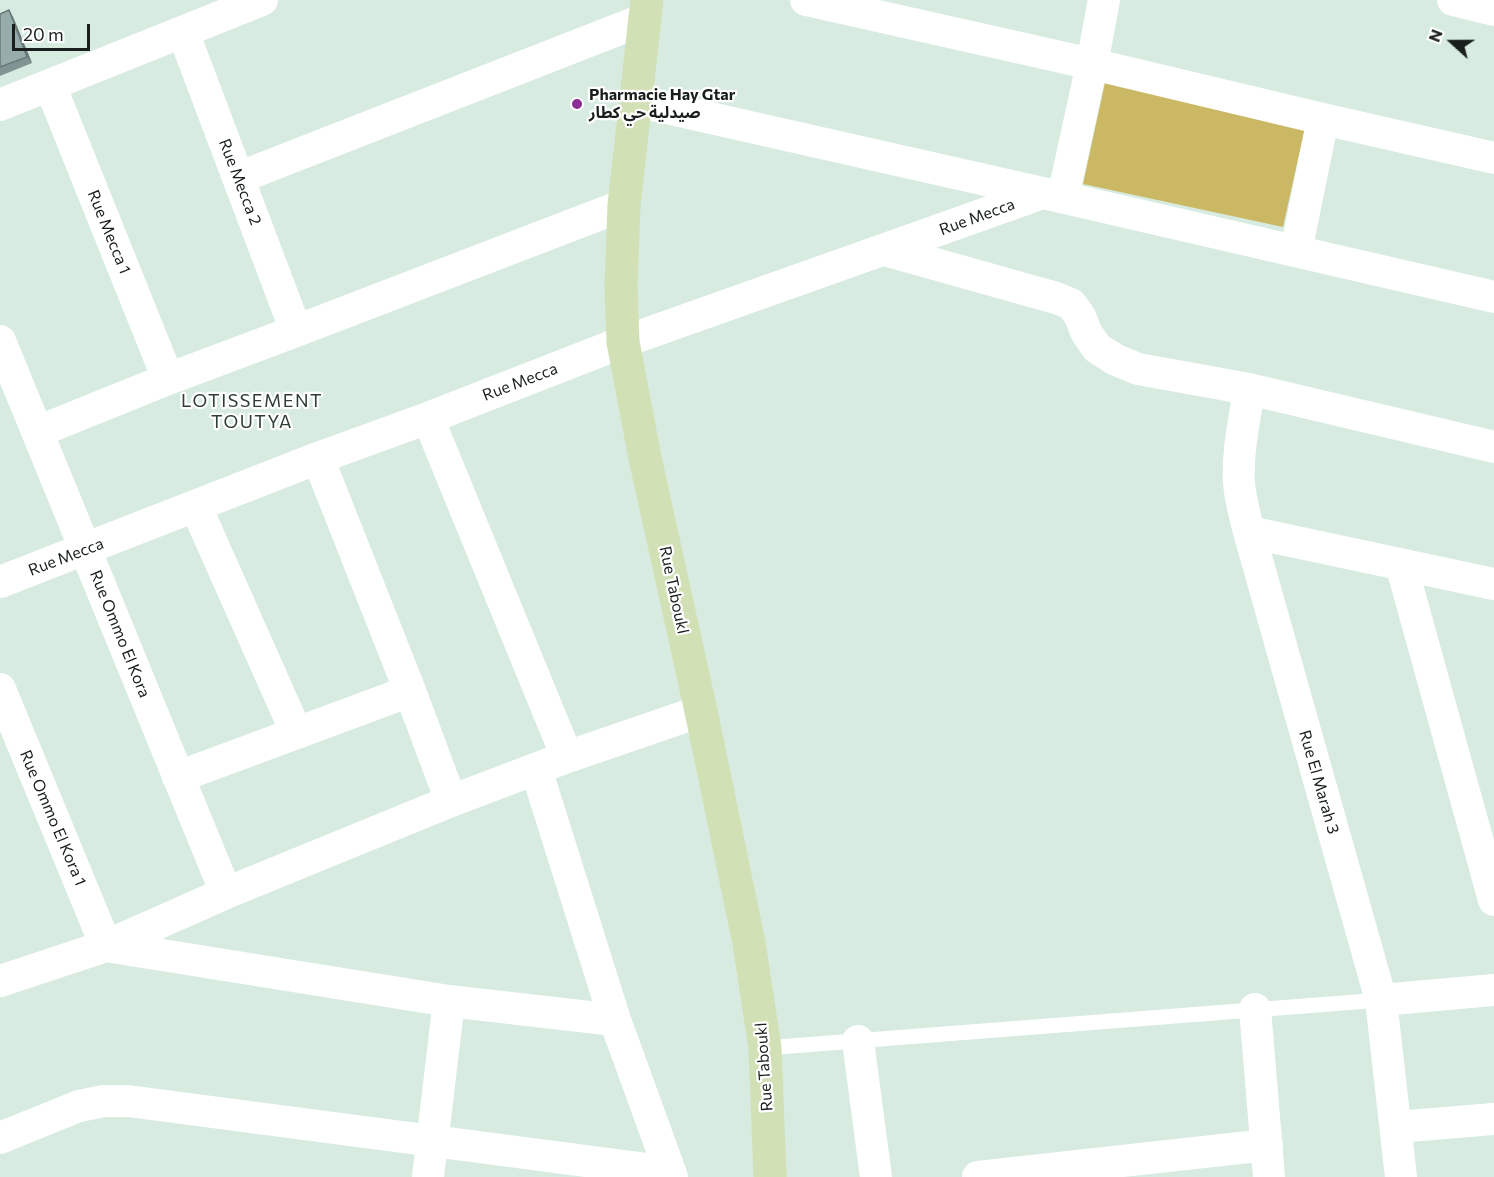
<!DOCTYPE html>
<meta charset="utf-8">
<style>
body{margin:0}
#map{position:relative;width:1494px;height:1177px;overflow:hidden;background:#d8ebe0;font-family:Commissioner,sans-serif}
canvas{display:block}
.north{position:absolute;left:1422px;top:12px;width:60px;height:60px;-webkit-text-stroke:4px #fff;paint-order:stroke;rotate:291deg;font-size:16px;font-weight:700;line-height:24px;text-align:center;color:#181f1c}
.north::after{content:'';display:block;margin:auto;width:21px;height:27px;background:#181f1c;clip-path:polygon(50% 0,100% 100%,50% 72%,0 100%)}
.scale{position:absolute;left:12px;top:24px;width:78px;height:27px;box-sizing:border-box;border:3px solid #181f1c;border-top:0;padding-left:8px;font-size:18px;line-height:21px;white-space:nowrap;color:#181f1c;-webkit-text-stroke:4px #fff;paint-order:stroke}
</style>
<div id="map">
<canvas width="1494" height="1177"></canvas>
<div class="north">N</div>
<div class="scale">20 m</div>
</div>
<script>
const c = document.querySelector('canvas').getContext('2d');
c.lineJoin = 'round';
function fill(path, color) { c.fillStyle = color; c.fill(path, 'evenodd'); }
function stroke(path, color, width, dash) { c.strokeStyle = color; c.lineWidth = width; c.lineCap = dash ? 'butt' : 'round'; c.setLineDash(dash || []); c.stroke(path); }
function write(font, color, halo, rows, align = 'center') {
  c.font = font + ' Commissioner,"Noto Sans Arabic",sans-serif'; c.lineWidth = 4.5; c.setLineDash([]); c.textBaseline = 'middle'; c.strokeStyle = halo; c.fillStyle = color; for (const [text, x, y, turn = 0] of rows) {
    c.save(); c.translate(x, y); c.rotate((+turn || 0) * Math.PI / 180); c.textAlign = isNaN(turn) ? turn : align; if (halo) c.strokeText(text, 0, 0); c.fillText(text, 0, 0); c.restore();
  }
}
fill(new Path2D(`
 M1106,78L1306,123L1283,227L1083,184Z`), '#cbb864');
stroke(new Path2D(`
 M765,1048L1381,1000`), '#fff', 15);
stroke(new Path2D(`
 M806,0L1092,64L1323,119L1494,158
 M1453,0L1494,10
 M183,32L296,331
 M50,85L168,379
 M635,101L1043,193L1494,297
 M0,105L262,0
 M238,178L645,19
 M1063,197L1092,64L1104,0
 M885,250L1056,298L1071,304L1080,316L1086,332L1097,348L1116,360L1138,369L1249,389L1494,447
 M1296,251L1323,119
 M0,341L226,893
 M1249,389C1245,419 1237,451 1239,482C1240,499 1245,516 1249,532L1381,1000L1401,1177
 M428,418L567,757
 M37,432L168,379L296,331L624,205
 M318,458L410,691L451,801
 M196,507L296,732
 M1249,532L1494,584
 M1401,564L1494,900
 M0,582L318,458L428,418L623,342L1043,193
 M0,689L106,946L449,1001L615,1020
 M536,769L615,1020L672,1177
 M178,777L410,691
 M0,981L106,946L226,893L451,801L567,757L701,711
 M1381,1000L1494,990
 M1255,1009L1269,1177
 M858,1041L876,1177
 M1396,1127L1494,1119
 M0,1138L79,1106L104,1101H128L670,1172
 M428,1177L449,1001
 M978,1177L1267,1145`), '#fff', 32);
stroke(new Path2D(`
 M647,0L624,205L621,287L623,342L645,458L701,711L749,943L765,1048L770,1177`), '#d1e0b5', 33);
fill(new Path2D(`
 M9,10L13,17L32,63L0,76V14Z`), '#819594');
fill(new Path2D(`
 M9,10L13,17L32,63L27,57Z`), '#697978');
const building = new Path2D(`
 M9,10L27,57L0,67V14Z`);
fill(building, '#96adac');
stroke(building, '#697978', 1.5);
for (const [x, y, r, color] of [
 [577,104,6,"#8d2d96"]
]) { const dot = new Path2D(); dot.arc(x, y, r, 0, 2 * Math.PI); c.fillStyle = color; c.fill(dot); stroke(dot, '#fff', 2); }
write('bold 16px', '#181f1c', '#fff', [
 ["Pharmacie Hay Gtar",589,95],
 ["صيدلية حي كطار",589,113]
], 'left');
write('16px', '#181f1c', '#fff', [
 ["Rue Mecca 2",240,182,69],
 ["Rue Mecca",977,217,-20],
 ["Rue Mecca 1",109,232,68],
 ["Rue Mecca",520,382,-21],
 ["Rue Mecca",66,557,-21],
 ["Rue Taboukl",674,590,78],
 ["Rue Ommo El Kora",120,634,68],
 ["Rue El Marah 3",1319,782,74],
 ["Rue Ommo El Kora 1",53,818,67],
 ["Rue Taboukl",764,1067,-94]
]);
c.letterSpacing = '1.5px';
write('18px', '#2e3d35', '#fff', [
 ["LOTISSEMENT",252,401],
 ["TOUTYA",252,422]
]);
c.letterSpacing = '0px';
</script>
